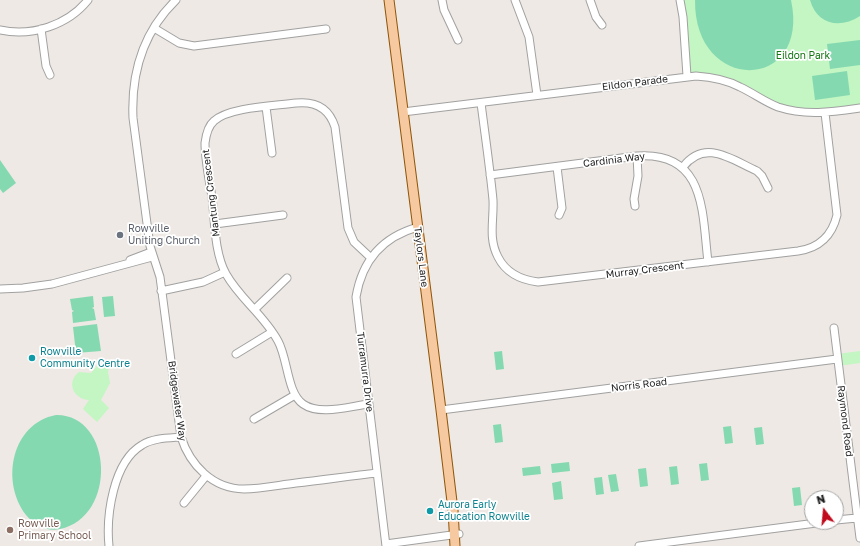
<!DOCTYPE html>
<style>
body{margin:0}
#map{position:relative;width:860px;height:546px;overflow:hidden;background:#eee9e4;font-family:"Golos Text",sans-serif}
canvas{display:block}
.north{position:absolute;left:804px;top:490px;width:40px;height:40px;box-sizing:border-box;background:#fff;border:1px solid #a5a5a5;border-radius:50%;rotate:344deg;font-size:11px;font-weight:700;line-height:16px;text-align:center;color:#1d1d1d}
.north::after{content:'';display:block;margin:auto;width:14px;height:18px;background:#c00a1c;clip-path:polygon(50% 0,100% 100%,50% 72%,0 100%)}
</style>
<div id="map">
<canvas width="860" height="546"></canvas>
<div class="north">N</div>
</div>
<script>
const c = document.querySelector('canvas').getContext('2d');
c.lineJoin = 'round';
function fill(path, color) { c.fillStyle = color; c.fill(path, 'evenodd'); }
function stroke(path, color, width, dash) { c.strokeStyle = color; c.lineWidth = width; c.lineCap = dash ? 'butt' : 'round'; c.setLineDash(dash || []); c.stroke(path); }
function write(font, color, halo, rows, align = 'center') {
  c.font = font + ' "Golos Text",sans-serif'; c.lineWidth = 3.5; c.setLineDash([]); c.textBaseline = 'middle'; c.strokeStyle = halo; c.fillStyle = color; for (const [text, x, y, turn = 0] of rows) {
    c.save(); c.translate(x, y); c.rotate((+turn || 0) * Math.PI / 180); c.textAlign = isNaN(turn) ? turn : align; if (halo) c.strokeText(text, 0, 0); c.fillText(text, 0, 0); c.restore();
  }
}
fill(new Path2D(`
 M680,0H860V108L825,113L783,108L740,86L687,76Z
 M860,351V363L838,366L837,354Z
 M100,365L109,368L108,372L110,383L101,400L109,408L97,422L83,409L89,400C73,399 66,382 79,372L91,373L97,366Z`), '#c3f6c2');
fill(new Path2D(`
 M695,0H791C811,92 694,95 695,0Z
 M810,0H860V16C840,29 817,25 810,0Z
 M860,40V65L830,69L827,44Z
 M847,71L850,95L815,100L812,76Z
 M0,160L16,183L3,193L0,189Z
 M93,296L94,307L92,308L94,309L96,320L73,323L72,312L74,311L72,310L70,299Z
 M113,296L115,316L104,317L102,297Z
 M97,324L101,351L76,353L73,327Z
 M502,351L504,369L496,370L494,352Z
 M56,415C113,414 118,517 60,529C47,532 34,525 26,515C0,481 12,423 56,415Z
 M501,424L503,442L495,443L493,425Z
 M731,426L733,443L725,444L723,427Z
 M762,427L764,444L756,445L754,428Z
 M569,462L570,471L552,473L551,464Z
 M707,463L709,480L701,481L699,464Z
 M540,466L541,474L523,476L522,468Z
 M677,466L679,484L671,485L669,467Z
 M646,468L648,486L640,487L638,469Z
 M616,474L619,491L611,492L608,475Z
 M602,477L604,494L596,495L594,478Z
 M561,481L563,499L554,500L552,483Z
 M800,487L802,505L794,506L792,488Z`), '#85d9b1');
const minor = new Path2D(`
 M176,0C143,32 131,73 133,118L150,246L160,277L181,437C190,465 213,489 244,489C261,489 279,485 296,483C323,480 350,476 377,473
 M442,0L444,10L458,40
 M515,0L529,37L537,95
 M590,0L596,17L602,25
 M680,0L683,17L687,76
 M154,28L179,43L194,46L326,29
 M41,29L46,66L50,75
 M0,30C32,37 68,25 88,0
 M481,103C485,135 490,168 493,200C494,220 488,238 498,257C506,273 522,280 538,282L798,251C819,248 832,236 837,215L825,113
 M266,107L272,153
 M403,112L696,76C711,77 727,80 740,87C753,93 765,102 778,107C806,116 832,112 860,108
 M557,167L562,208L559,215
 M683,167C705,138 732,160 757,171L762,176L768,188
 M490,175L637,156C706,151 702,212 708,262
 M635,206L634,199L638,176L637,156
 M215,224L283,215
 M130,260L151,252
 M0,289L23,288L52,284L152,257
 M161,291L203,282L225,272
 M255,309L287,278
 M834,328L860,538
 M236,354L272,332
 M369,404C350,406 320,416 303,404C287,393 288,359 278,341C264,315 240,299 226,274C214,252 215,221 212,197C209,179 205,160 205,143C206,135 208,126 214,121C229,107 275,106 296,103C315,101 329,108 335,127L348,228L354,242L371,258
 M441,410L837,359
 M254,419L295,395
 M184,503L206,476
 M836,520L857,518
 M386,544L459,534
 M109,546C106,516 113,462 142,445C153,438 168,438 181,437
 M386,546L356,297C362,261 382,237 418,227
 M639,546L824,522`);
const major = new Path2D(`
 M389,0L441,410L453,510L455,546`);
stroke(minor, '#a1a1a1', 9);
stroke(major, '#8f5508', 11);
stroke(minor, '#fff', 7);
stroke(major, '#f7c9a0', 9);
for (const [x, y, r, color] of [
 [120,235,4,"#6b7280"],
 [32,358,4,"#0f9aa8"],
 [430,511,4,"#0f9aa8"],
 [10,530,4,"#8d6e63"]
]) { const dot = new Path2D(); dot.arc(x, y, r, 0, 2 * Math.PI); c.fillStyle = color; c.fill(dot); stroke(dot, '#fff', 1.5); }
write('10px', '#127611', '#fff', [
 ["Eildon Park",803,56]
]);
write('10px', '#1d1d1d', '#fff', [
 ["Eildon Parade",635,83,-7],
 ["Cardinia Way",614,160,-7],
 ["Mantung Crescent",211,193,-97],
 ["Taylors Lane",421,257,83],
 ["Murray Crescent",645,270,-7],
 ["Turramurra Drive",365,372,83],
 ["Norris Road",639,385,-7],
 ["Bridgewater Way",177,401,82],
 ["Raymond Road",845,421,83]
]);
write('10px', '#5b616d', '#fff', [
 ["Rowville",128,229],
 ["Uniting Church",128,241]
], 'left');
write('10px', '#0d838f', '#fff', [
 ["Rowville",40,352],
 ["Community Centre",40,364],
 ["Aurora Early",438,505],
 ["Education Rowville",438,517]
], 'left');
write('10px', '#785e54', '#fff', [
 ["Rowville",18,524],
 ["Primary School",18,536]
], 'left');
</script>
